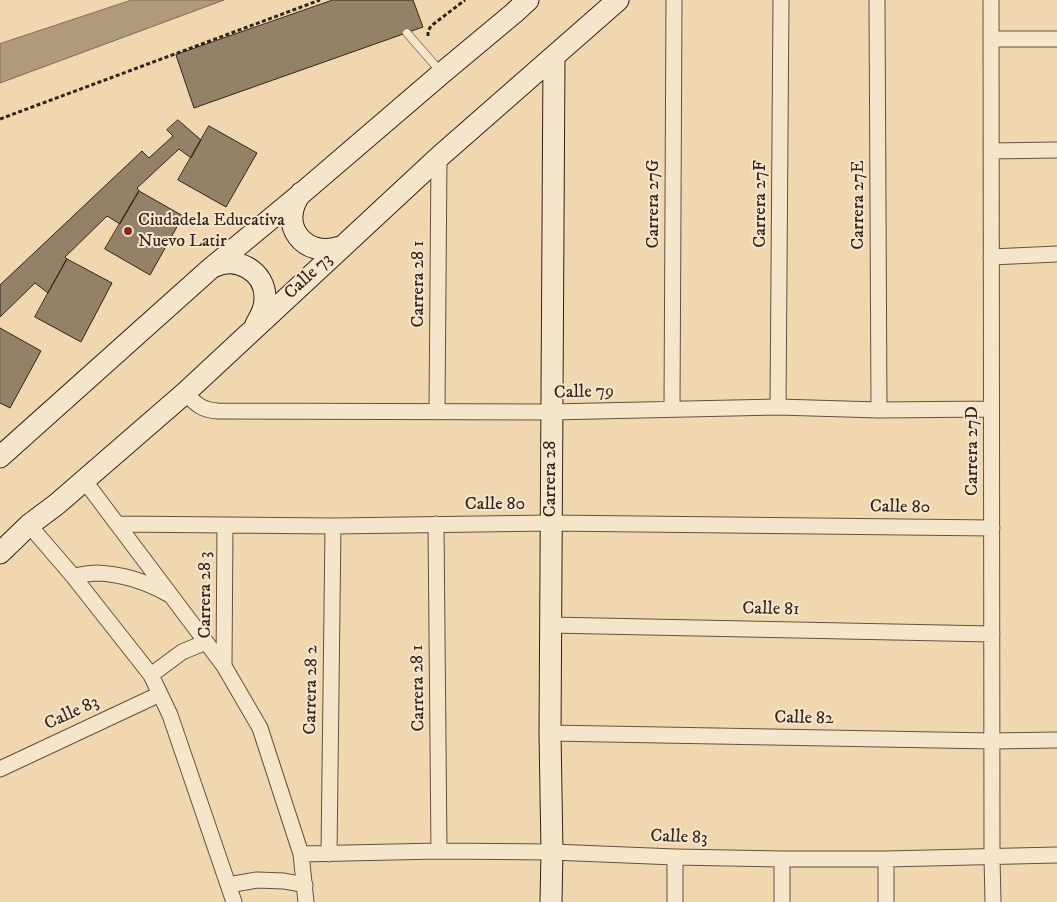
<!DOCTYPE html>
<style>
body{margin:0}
canvas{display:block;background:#f0d7af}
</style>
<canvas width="1057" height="902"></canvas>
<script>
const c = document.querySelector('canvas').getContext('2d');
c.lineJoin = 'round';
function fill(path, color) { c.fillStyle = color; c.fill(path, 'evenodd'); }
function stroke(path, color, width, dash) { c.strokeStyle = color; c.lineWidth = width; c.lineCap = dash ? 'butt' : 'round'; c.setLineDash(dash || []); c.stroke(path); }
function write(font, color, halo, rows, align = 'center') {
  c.font = font + ' "IM FELL DW Pica",serif'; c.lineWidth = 4; c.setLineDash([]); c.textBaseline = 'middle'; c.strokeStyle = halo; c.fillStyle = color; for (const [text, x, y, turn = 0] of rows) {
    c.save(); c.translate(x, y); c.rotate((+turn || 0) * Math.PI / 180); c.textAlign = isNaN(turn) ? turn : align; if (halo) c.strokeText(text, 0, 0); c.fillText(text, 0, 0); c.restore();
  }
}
const water = new Path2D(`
 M132,0H224L0,83V44Z`);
fill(water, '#af9a7d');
stroke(water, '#7d6b56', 1);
const building = new Path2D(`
 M333,0H413L423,27L194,108L176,55Z
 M178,120L201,140L191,158L179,149L137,188L139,191L120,224L107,216L65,257L67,259L48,293L35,283L0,317V285L142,151L149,158L173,136L167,130Z
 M209,126L257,153L226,207L178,180Z
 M139,191L183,216L150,275L105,249Z
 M67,259L112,283L81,342L35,317Z
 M0,328L41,351L10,408L0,403Z`);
fill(building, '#958168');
stroke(building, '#32241c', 1);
const lane = new Path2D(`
 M407,33L440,71`);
const street = new Path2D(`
 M877,0L879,410
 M991,0L992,857L993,902
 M991,39H1057
 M991,151L1057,150
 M991,257L1057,254
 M185,393C196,404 201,410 218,411L551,412L778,407L879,410L991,409
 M778,407L781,0
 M672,409L674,0
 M437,412L439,157
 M84,480L224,666L260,728L301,854L306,902
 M118,524L333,526L551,523L992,528
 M436,524L439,851
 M29,525L73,576L151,675L170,715L234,902
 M73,576C81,575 89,573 97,573C123,574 145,581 168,594
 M550,625L992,634
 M224,666L225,525
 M151,675L182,652L206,642
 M550,733L992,741L1057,740
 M0,769L160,694
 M301,854L439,851L552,852L675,857L782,859H886L1057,855
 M329,854L333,526
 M228,885L257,880L284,881L305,885
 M675,902V857
 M782,902V859
 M886,902V859`);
const secondary = new Path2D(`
 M301,193C277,224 304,259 340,247
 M213,267C236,255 266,271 265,299C265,308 261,316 256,324
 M0,457L210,269L302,193L442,73L514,13L528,0
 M0,553L29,525L57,504L185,393L439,157L618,0
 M551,902L552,852L550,733L554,57`);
stroke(lane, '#625141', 9);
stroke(street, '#625141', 17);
stroke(secondary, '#32241c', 23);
stroke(new Path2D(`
 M428,36V31L431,26L465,0
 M0,119L320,0`), '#32241c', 3, [4, 2.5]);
stroke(lane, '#f5e5cb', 8);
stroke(street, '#f5e5cb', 15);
stroke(secondary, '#f5e5cb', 21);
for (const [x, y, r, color] of [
 [128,231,5,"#8f2418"]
]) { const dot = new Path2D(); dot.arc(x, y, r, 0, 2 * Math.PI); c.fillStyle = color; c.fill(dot); stroke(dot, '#f5e5cb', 2); }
write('18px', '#32241c', '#f5e5cb', [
 ["Carrera 27G",654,204,-90],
 ["Carrera 27F",761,204,-90],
 ["Carrera 27E",859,205,-90],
 ["Calle 73",309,277,-43],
 ["Carrera 28 1",419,284,-90],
 ["Calle 79",584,393,-2],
 ["Carrera 27D",973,451,-90],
 ["Carrera 28",551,479,-90],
 ["Calle 80",495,505],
 ["Calle 80",900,508,1],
 ["Carrera 28 3",206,595,-90],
 ["Calle 81",771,610,1],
 ["Carrera 28 1",419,688,-91],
 ["Carrera 28 2",312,690,-89],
 ["Calle 83",72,714,-25],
 ["Calle 82",804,719,1],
 ["Calle 83",679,838,2]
]);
write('18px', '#32241c', '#f5e5cb', [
 ["Ciudadela Educativa",138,221],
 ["Nuevo Latir",138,242]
], 'left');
</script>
